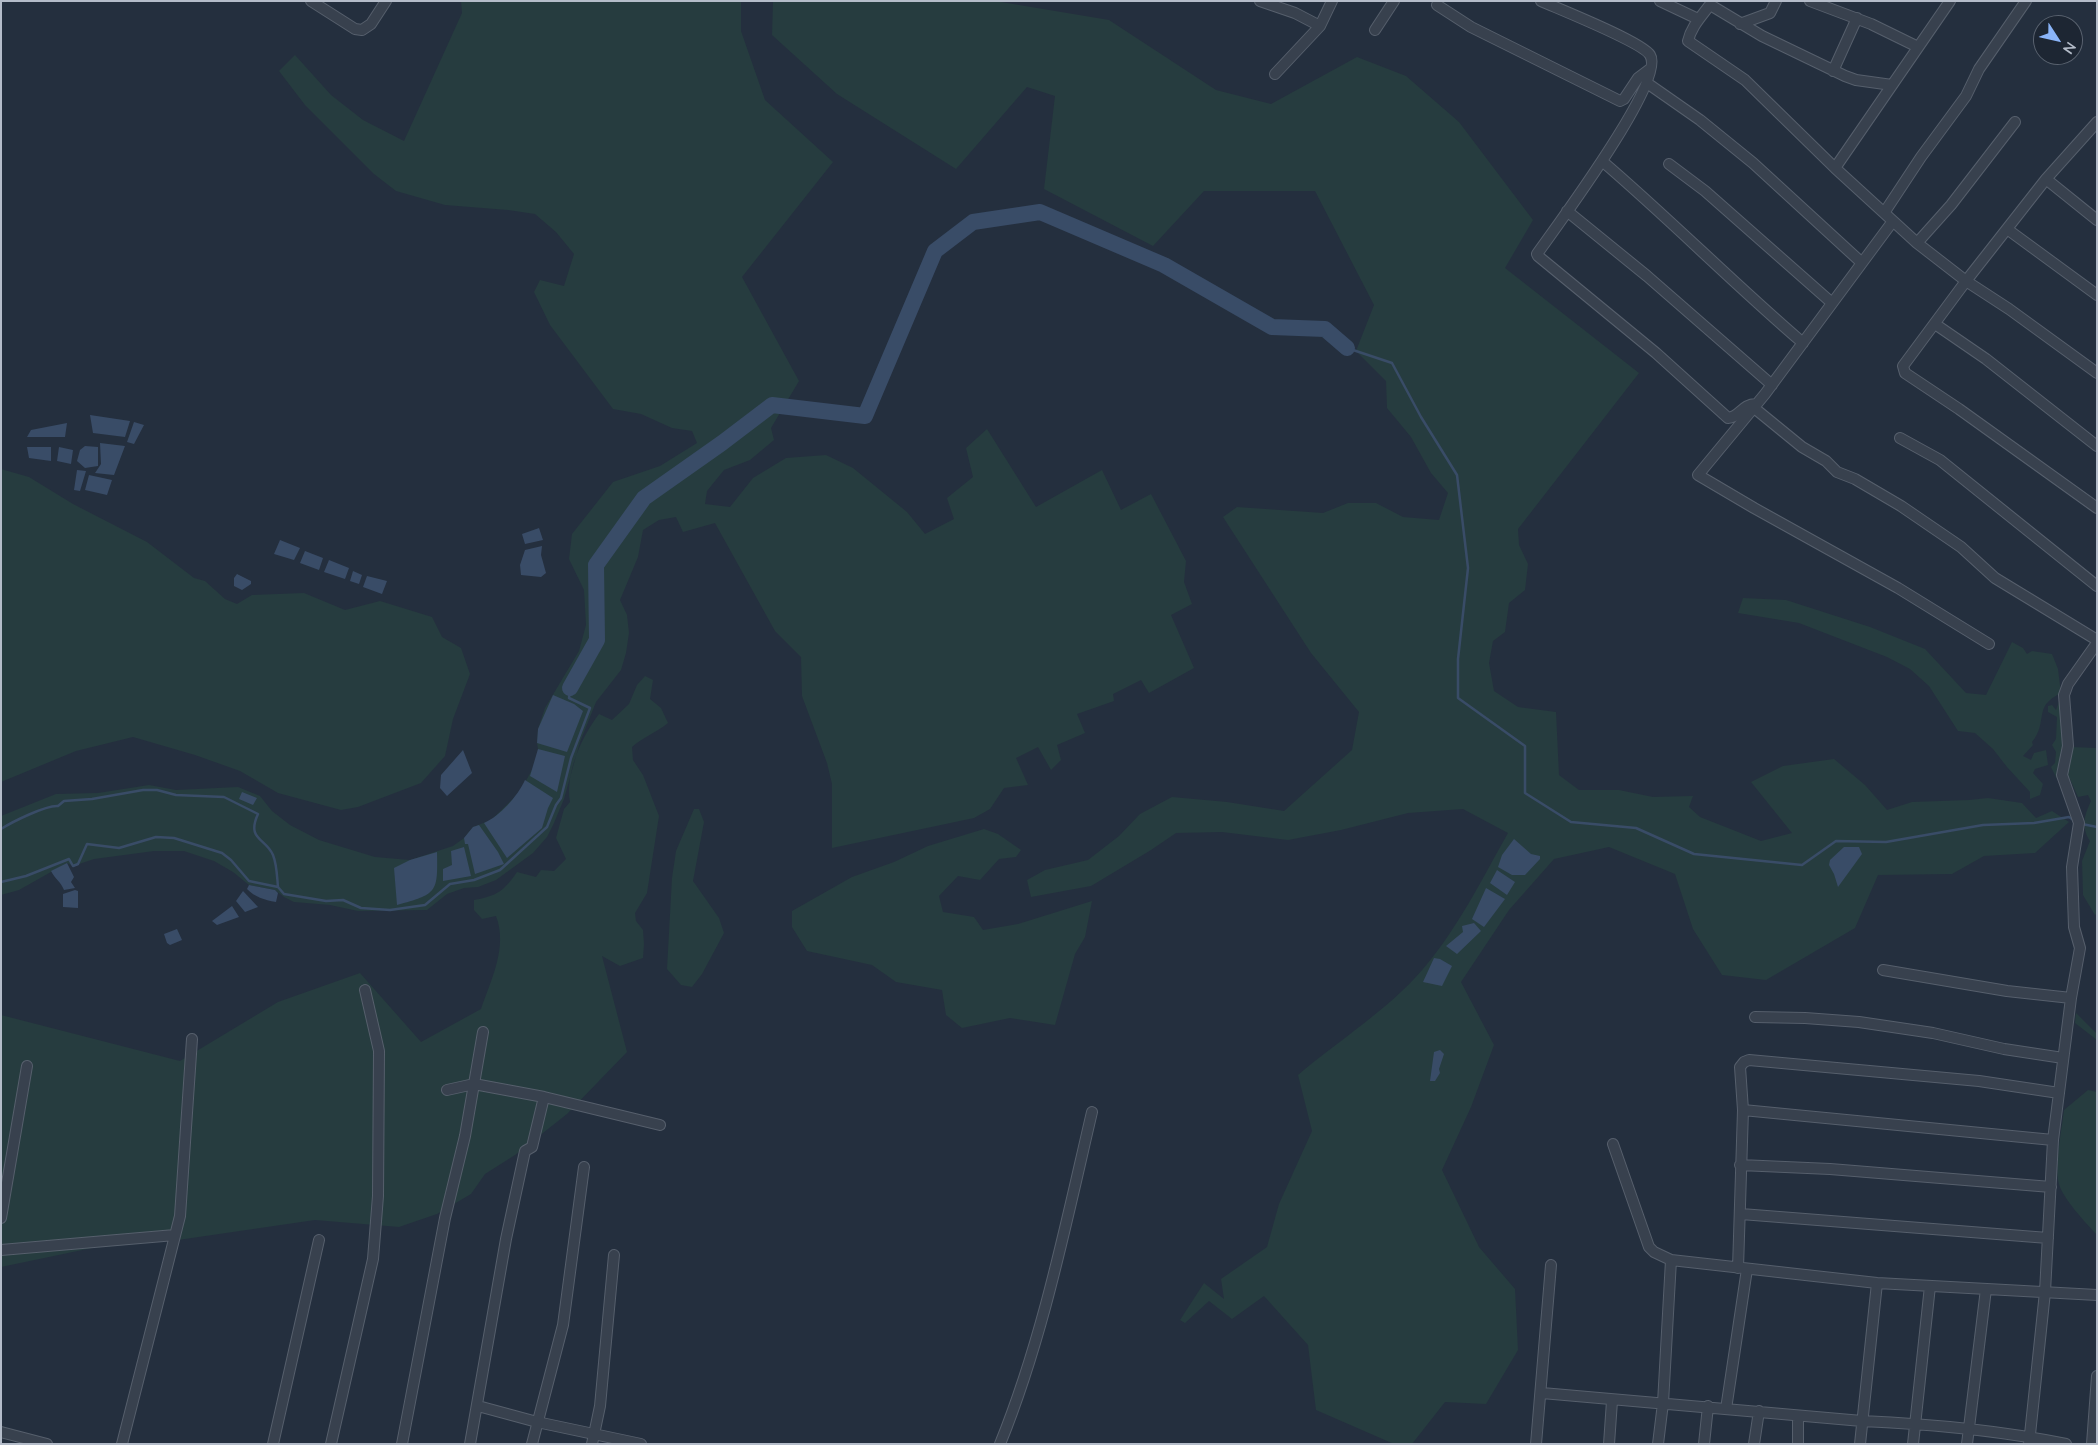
<!DOCTYPE html>
<style>
body{margin:0}
#map{position:relative;width:2098px;height:1445px;overflow:hidden;background:#242f3e;font-family:Lato,sans-serif}
canvas{display:block}
.frame{position:absolute;inset:0;border:2px solid #b4bcc9;pointer-events:none}
.north{position:absolute;left:2033px;top:15px;width:50px;height:50px;box-sizing:border-box;background:#1d2633;border:1px solid #59626f;border-radius:50%;rotate:125deg;font-size:14px;font-weight:700;line-height:20px;text-align:center;color:#b4bcc9}
.north::after{content:'';display:block;margin:auto;width:18px;height:22px;background:#8ab4f8;clip-path:polygon(50% 0,100% 100%,50% 72%,0 100%)}
</style>
<div id="map">
<canvas width="2098" height="1445"></canvas>
<div class="frame"></div>
<div class="north">N</div>
</div>
<script>
const c = document.querySelector('canvas').getContext('2d');
c.lineJoin = 'round';
function fill(path, color) { c.fillStyle = color; c.fill(path, 'evenodd'); }
function stroke(path, color, width, dash) { c.strokeStyle = color; c.lineWidth = width; c.lineCap = dash ? 'butt' : 'round'; c.setLineDash(dash || []); c.stroke(path); }
fill(new Path2D(`
 M461,1H741V31L765,100L833,162L742,277L799,381L771,428L774,440L750,460L724,470L707,491L705,504L730,507L753,478L786,458L826,455L853,468L907,512L925,534L954,519L947,498L973,477L966,448L987,429L1036,507L1102,470L1121,510L1151,494L1186,561L1184,582L1192,604L1171,615L1194,668L1149,693L1141,680L1113,694L1114,701L1077,714L1085,733L1057,745L1061,760L1051,770L1038,747L1016,758L1028,785L1004,788L990,809L974,818L832,848V784L827,763L802,696L801,657L775,631L715,523L683,532L676,517L659,520L643,530L638,557L620,600L627,615L629,633L626,653L621,670L596,702L580,742L564,799L554,823L547,837L533,853L496,880L478,887L464,888L447,894L427,910L358,911L330,905L294,902L284,897L275,890L249,885L233,872L214,861L184,851H154L94,859L73,866L67,863L19,890L1,895V816L56,794L98,793L149,785L176,790L238,787L260,796L272,811L290,825L319,840L375,857L410,860L453,846L464,838L473,827L491,820L520,792L535,764L538,749L537,743L538,729L545,708L579,651L586,625L584,590L569,559L572,534L613,482L660,466L697,443L692,431L672,428L641,414L613,409L550,325L534,292L540,280L564,286L574,254L556,232L535,214L508,210L445,205L396,191L374,174L305,105L279,71L295,55L331,95L363,120L404,141L462,13Z
 M773,1H995L1109,20L1216,90L1271,104L1357,57L1406,76L1459,122L1533,220L1505,268L1639,373L1518,529L1519,545L1528,564L1525,590L1509,603L1505,632L1493,641L1489,663L1494,691L1518,707L1556,712L1559,775L1579,790H1619L1653,797L1693,796L1689,807L1700,817L1761,841L1792,833L1751,782L1783,766L1834,759L1865,785L1887,810L1912,802L1969,800L1988,798L2022,803L2036,818L2052,811L2069,822L2035,853L1984,856L1952,874L1878,875L1855,928L1766,980L1722,975L1693,929L1675,874L1609,847L1554,859L1509,910L1461,982L1494,1045L1471,1107L1442,1170L1479,1247L1515,1289L1518,1350L1486,1404L1445,1402L1412,1444H1394L1316,1410L1308,1345L1264,1296L1232,1319L1209,1301L1185,1323L1180,1320L1204,1283L1224,1299L1221,1279L1267,1247L1279,1204L1312,1131L1298,1075C1339,1040 1388,1010 1423,969C1458,928 1482,879 1508,833L1463,809L1408,813L1341,830L1288,840L1222,832L1176,833L1151,850L1091,886L1031,897L1027,880L1045,870L1088,860L1119,836L1140,814L1172,797L1227,802L1284,811L1352,750L1359,712L1311,653L1223,517L1237,507L1323,513L1348,503H1376L1403,517L1439,520L1448,493L1431,473L1411,437L1387,408L1386,381L1356,351L1374,305L1315,191H1204L1153,246L1044,189L1055,96L1027,87L956,169L837,94L772,35Z
 M1,469L29,477L73,504L147,542L194,578L205,581L225,599L237,604L252,595L304,593L345,610L380,601L432,617L442,637L461,648L470,674L453,719L445,756L421,783L358,807L341,810L278,793L240,771L195,755L133,737L76,751L1,782Z
 M1743,598L1786,600L1870,627L1925,649L1966,693L1986,695L2012,642L2023,648L2027,654L2032,651L2052,654L2058,669L2061,693C2032,707 2049,721 2032,742L2033,745L2023,756L2031,760L2034,753L2046,750L2048,765L2035,769L2033,773L2043,784L2040,795L2030,799V792L2007,767L1993,749L1975,733L1958,731L1929,686L1910,669L1887,657L1799,623L1738,613Z
 M645,676L653,680L650,699L661,708L668,723C656,733 643,737 632,747L633,760L643,775L659,816L647,893L635,913L636,921L643,930L644,944L643,958L620,966L602,956L627,1052L567,1114L515,1155L485,1174L471,1194L437,1214L399,1227L315,1220L178,1240L92,1248L1,1267V1015L180,1061L278,1002L360,973L421,1042L481,1009C491,980 508,947 496,916L482,919L474,910V900C497,896 504,891 517,872L536,877L541,870L554,871L566,859L556,838L564,809L570,802C565,773 582,736 599,714L612,720L629,704L637,685Z
 M2059,702L2062,703L2065,746L2057,779L2051,767L2055,763L2056,752L2052,745L2056,739L2057,717L2048,712V706L2052,705L2056,710Z
 M2071,747L2097,748V913L2095,915L2083,895L2082,861L2090,841C2081,827 2084,816 2091,801L2088,795L2078,797L2065,768Z
 M694,809H699L704,822L693,881L719,918L724,933L702,974L692,987L681,985L667,969L672,878L676,851Z
 M984,829L998,834L1021,850L1016,857L999,859L980,880L958,876L939,896L943,912L974,917L983,930L1018,924L1092,901L1085,937L1075,954L1055,1025L1010,1018L962,1028L946,1015L942,990L896,982L872,965L807,951L792,927V911L852,877L894,862L928,846Z
 M2076,1013L2097,1034V1040L2075,1023Z
 M2088,1090L2097,1092V1235C2086,1223 2063,1199 2059,1184C2054,1167 2062,1128 2064,1110Z`), '#263c3f');
fill(new Path2D(`
 M90,415L130,421L125,437L93,433Z
 M134,422L144,425L134,444L127,442Z
 M67,423L65,437H27L31,430Z
 M100,443L125,446L114,475L95,473L101,464Z
 M85,446L98,447V466L85,468L77,461L80,450Z
 M27,447H51V461L29,458Z
 M59,447L73,450L71,464L57,461Z
 M77,470L86,471L80,491L74,490Z
 M89,475L112,480L107,495L85,490Z
 M539,528L543,540L525,544L522,534Z
 M280,540L300,548L294,560L274,554Z
 M542,546L541,555L546,573L541,577L521,575L520,565L525,550Z
 M305,551L323,558L319,570L300,563Z
 M329,560L349,568L345,579L324,572Z
 M353,571L362,575L359,584L350,581Z
 M237,574L251,581V584L242,590L234,586V578Z
 M367,576L387,581L382,594L363,587Z
 M553,695L574,704L583,711L567,752L537,743L538,729Z
 M538,749L565,756L557,792L530,776Z
 M463,750L472,773L447,796L440,788L441,775Z
 M525,780L553,798L548,808L542,828L507,858L484,823C500,816 517,797 525,780Z
 M242,792L257,798L253,805L239,799Z
 M479,825L498,852L504,864L475,874L468,844H465L464,838L473,827Z
 M1514,839L1531,854L1540,856V859L1525,875H1512L1498,867L1502,855Z
 M464,847L471,876L443,881V869L452,865L451,851Z
 M1844,847H1859L1862,854L1838,887L1834,874L1829,865L1830,860Z
 M437,852C438,893 437,894 397,905L394,868L410,860Z
 M67,863L74,877L71,882L75,888L64,890C61,882 55,879 51,871Z
 M1497,870L1515,882L1507,895L1490,883Z
 M249,885L275,890L278,893L276,902C264,900 255,897 247,889Z
 M1486,888L1505,899L1484,927L1472,919Z
 M75,890L78,891V908L63,907V894Z
 M243,891L258,907L245,912L236,901Z
 M232,906L239,917L217,925L212,921Z
 M1474,923L1481,931L1457,954L1446,946L1463,932L1462,926Z
 M177,929L182,940L170,945L167,943L164,934Z
 M1434,958L1440,959L1452,966L1442,986L1423,982Z
 M1440,1050L1444,1054L1439,1069L1440,1073L1435,1081H1430L1434,1052Z`), '#394c67');
stroke(new Path2D(`
 M1347,348L1392,363L1421,417L1457,475L1468,568L1458,659V698L1525,746V793L1571,822L1636,828L1694,854L1802,865L1836,841L1886,842L1983,825L2034,823L2069,817L2075,821
 M2082,824L2097,827
 M1,829C12,822 46,805 58,806L64,801L92,799L143,790H157L176,795L224,797L258,814C246,840 266,838 273,855C277,865 277,877 278,887
 M1,882L26,876L69,859L73,866L78,864L87,844L119,848L156,837L174,838L222,853L231,860L249,881L278,887L284,894L326,901L343,900L361,908L390,910L425,905L450,884L474,880L500,870L547,827L556,805L561,798L571,758L590,708L569,698L570,688`), '#394c67', 2.5);
stroke(new Path2D(`
 M570,688L597,640L596,565L644,498L722,443L772,405L865,416L935,251L973,222L1040,212L1164,265L1272,327L1325,329L1347,348`), '#394c67', 16);
const minor = new Path2D(`
 M311,1L355,29L362,30L371,24L386,1
 M1260,1L1295,13L1320,26
 M1541,1C1559,9 1642,42 1650,55C1666,80 1556,227 1537,254L1538,256L1656,353L1728,418C1740,417 1742,404 1756,404
 M1660,1L1698,19
 M1810,1L1871,24L1918,47
 M1437,5L1471,27L1620,101L1624,99L1638,78L1650,69
 M1740,24L1770,13L1776,1
 M1375,30L1394,1
 M1833,71L1857,18
 M1275,74L1320,26L1332,1
 M1647,83L1700,120L1753,163L1862,263
 M1892,85L1856,80L1845,76L1762,36L1712,6H1709C1701,17 1691,27 1688,41L1745,80L1835,168L1917,243L1966,281L2009,309L2097,373
 M2097,122L2046,179L1966,281L1903,366L1905,373L1959,409L2097,508
 M1602,161C1671,220 1734,284 1803,343
 M1669,164L1705,191L1832,303
 M1835,168L1950,1
 M2046,179L2097,220
 M1567,211L1647,276L1772,385
 M1884,213L1921,157L1966,96L1979,69L2026,1
 M1893,221L1765,394L1698,475L1754,508L1898,588L1989,644
 M2007,229L2097,295
 M1917,243L1951,205L2015,122
 M1935,324L1986,359L2097,446
 M1753,407L1802,447L1826,461L1837,472L1855,479L1901,506L1961,547L1995,578L2097,640
 M1900,438L1940,460L2097,586
 M1883,970L2007,991L2071,998
 M1755,1017L1805,1018L1859,1022L1933,1033L2004,1049L2063,1058
 M447,1090L474,1084L544,1097L660,1125
 M1743,1110L2053,1140
 M1613,1144L1649,1247L1654,1252L1671,1260L1877,1283L2097,1295
 M1740,1165L1830,1169L2051,1187
 M1741,1214L2048,1238
 M1,1218L27,1066
 M1,1250L175,1235
 M1738,1268L1743,1110L1740,1067L1744,1062L1749,1060L1979,1081L2059,1093
 M1542,1393L1862,1421C1930,1424 1998,1430 2066,1444
 M478,1406L537,1422L641,1444
 M1726,1409L1747,1269
 M1,1432L47,1444
 M122,1444L180,1216L192,1039
 M273,1444L319,1240
 M331,1444L373,1259L378,1196L379,1051L365,990
 M402,1444L445,1218L465,1136L483,1032
 M470,1444L506,1239L525,1151L532,1147L544,1097
 M532,1444L563,1325L584,1167
 M592,1444L600,1406L614,1255
 M1000,1444C1043,1338 1066,1223 1092,1112
 M1536,1444L1551,1265
 M1609,1444L1612,1401
 M1658,1444L1663,1403L1671,1260
 M1704,1444L1708,1406
 M1754,1444L1759,1411
 M1798,1444V1416
 M1860,1444L1877,1283
 M1913,1444L1930,1286
 M1967,1444L1986,1289
 M2029,1444L2045,1292L2053,1140L2071,998L2080,948L2074,927L2072,867L2079,823L2062,775L2068,746L2064,695L2068,684L2097,643
 M2092,1444L2097,1376`);
stroke(minor, '#565f6c', 12);
stroke(minor, '#38414e', 10);
</script>
